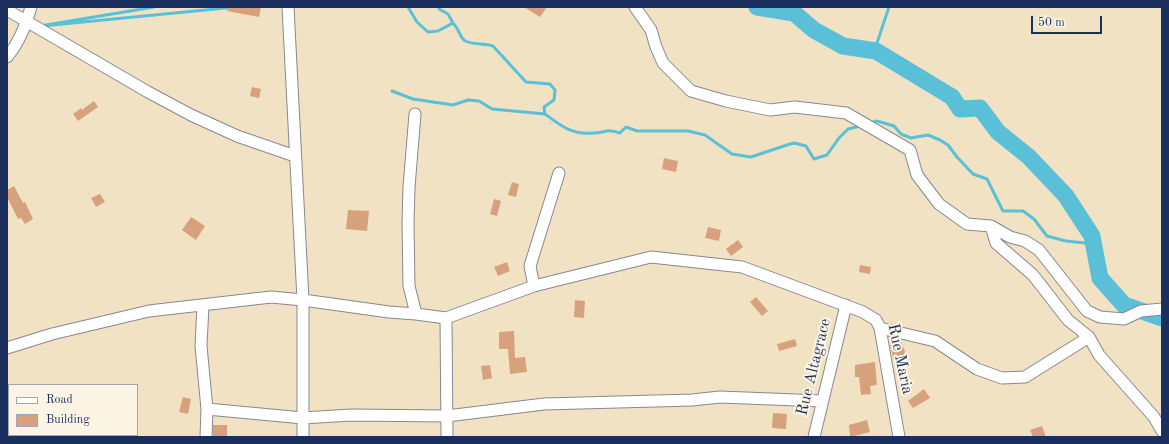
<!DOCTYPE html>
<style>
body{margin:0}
#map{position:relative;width:1169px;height:444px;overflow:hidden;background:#f2e2c4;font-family:"Old Standard TT",serif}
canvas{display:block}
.frame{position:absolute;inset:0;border:8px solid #1b2f5e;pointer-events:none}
.legend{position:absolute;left:8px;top:384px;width:130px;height:52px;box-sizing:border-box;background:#fcf5e5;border:1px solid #a2a6af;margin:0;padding:5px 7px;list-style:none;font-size:12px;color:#1b2f5e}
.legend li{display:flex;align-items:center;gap:8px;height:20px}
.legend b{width:20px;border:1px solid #a2a6af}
.scale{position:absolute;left:1031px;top:16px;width:71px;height:18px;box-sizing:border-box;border:2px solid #1b2f5e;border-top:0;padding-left:5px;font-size:12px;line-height:14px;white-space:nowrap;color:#1b2f5e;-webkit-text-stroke:3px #fcf5e5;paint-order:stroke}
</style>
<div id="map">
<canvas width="1169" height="444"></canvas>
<div class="frame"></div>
<ul class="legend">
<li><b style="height:5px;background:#fff"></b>Road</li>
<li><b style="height:11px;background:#d8a17e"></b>Building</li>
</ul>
<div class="scale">50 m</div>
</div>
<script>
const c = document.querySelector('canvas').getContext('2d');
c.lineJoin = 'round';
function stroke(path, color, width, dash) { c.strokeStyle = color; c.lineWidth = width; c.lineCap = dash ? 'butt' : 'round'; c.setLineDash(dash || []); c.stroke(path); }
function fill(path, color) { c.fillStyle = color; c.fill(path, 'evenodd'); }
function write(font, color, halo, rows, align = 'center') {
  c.font = font + ' "Old Standard TT",serif'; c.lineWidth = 4; c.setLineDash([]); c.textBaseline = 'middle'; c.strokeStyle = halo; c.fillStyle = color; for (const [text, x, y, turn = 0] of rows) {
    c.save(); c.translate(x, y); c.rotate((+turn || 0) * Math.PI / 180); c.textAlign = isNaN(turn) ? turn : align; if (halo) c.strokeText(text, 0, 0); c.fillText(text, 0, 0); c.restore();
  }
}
stroke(new Path2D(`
 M408,7L417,22L428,32L438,31L453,23C460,30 459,36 464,40C469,45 486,43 493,46L526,82L550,84L555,90L554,100L544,107L545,114C561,126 572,135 593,133C606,133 605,128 620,133L626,127L637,131H688L705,135L732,154L751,157L787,145L794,143L806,146L814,159L827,155L839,138L848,129L860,126
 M439,7V9L448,14L453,23
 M40,26L154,7
 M42,26L236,7
 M876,51L877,43L889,7
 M392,91L413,99L453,105L468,100L479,101L492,109L545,114
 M870,123L877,121L894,126L901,134L911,138L928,135L940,140L948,145L957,157L973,174L987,179L1003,211H1023L1034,219L1047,236L1066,241L1094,244`), '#5ac0d8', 3);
stroke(new Path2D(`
 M757,7L794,13L814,30L843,46L876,51L952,97L960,109L980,108L998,132L1029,157L1066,196L1092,236L1100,278L1124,305L1162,318`), '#5ac0d8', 17);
fill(new Path2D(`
 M228,7H261L259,17L227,11Z
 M524,7H547L540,17Z
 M252,87L261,89L259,98L250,96Z
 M94,101L98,107L78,121L73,114L81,108L82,110Z
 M664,158L678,161L676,172L662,169Z
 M512,182L519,184L516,197L508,195Z
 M14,186L23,203L25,202L33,219L25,224L21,218L18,219L7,197V190Z
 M100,194L105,202L96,207L91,198Z
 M494,199L501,201L497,216L490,214Z
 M348,210L369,211L367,231L346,229Z
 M191,217L205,226L196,240L182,230Z
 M708,227L721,230L719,241L705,238Z
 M738,240L743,247L731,256L726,249Z
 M507,262L510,271L498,276L494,267Z
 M860,265L871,267L870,274L859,272Z
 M756,297L768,311L762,316L750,302Z
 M575,300L585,301L584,318L574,317Z
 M514,331L515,358L525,357L527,372L510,374L508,349H499V332Z
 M795,339L797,346L779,351L777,344Z
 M901,341L907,357L894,361L890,345Z
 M875,362L877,385L870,386L871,394L861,395L859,377H855V365Z
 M490,365L492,378L483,380L481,366Z
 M924,389L930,398L913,408L908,401Z
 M183,397L191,399L188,414L179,412Z
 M773,413L787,414L786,429L772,428Z
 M867,420L870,432L850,437L849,425Z
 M213,425H227V437H213Z
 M1042,426L1046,437H1033L1030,430Z`), '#d8a17e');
const street = new Path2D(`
 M288,7L303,300V437
 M635,7L651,30L656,47L663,63L691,91L726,101L770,110L795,107L846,113L910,150L917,175L939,204L967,224L991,226L1010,237L1025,241L1039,250L1087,311L1100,317L1124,319L1141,311L1162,309
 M7,10L148,92L191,115L237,136L295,156
 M7,57C19,43 26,25 31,7
 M415,114L409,187L408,223L409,286L416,314
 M991,226L996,243L1033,275L1068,320L1089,337
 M534,286L530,266L559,173
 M203,305L201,346L207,409L206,437
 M446,318L447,437
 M880,328L935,341L977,369L1002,378L1025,377L1089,337L1099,355L1154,417L1162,431
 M7,348L52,334L149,311L271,297L303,300L389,312L416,314L446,318L534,286L651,257L742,267L863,312L876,320L880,328L899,437
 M207,409L303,418L351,415L447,416L544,404L692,400L720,397L822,401
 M814,437L846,305`);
stroke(street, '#868891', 13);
stroke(street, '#fff', 11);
write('16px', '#1b2f5e', '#fcf5e5', [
 ["Rue Maria",900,359,78],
 ["Rue Altagrace",814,367,-76]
]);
</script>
